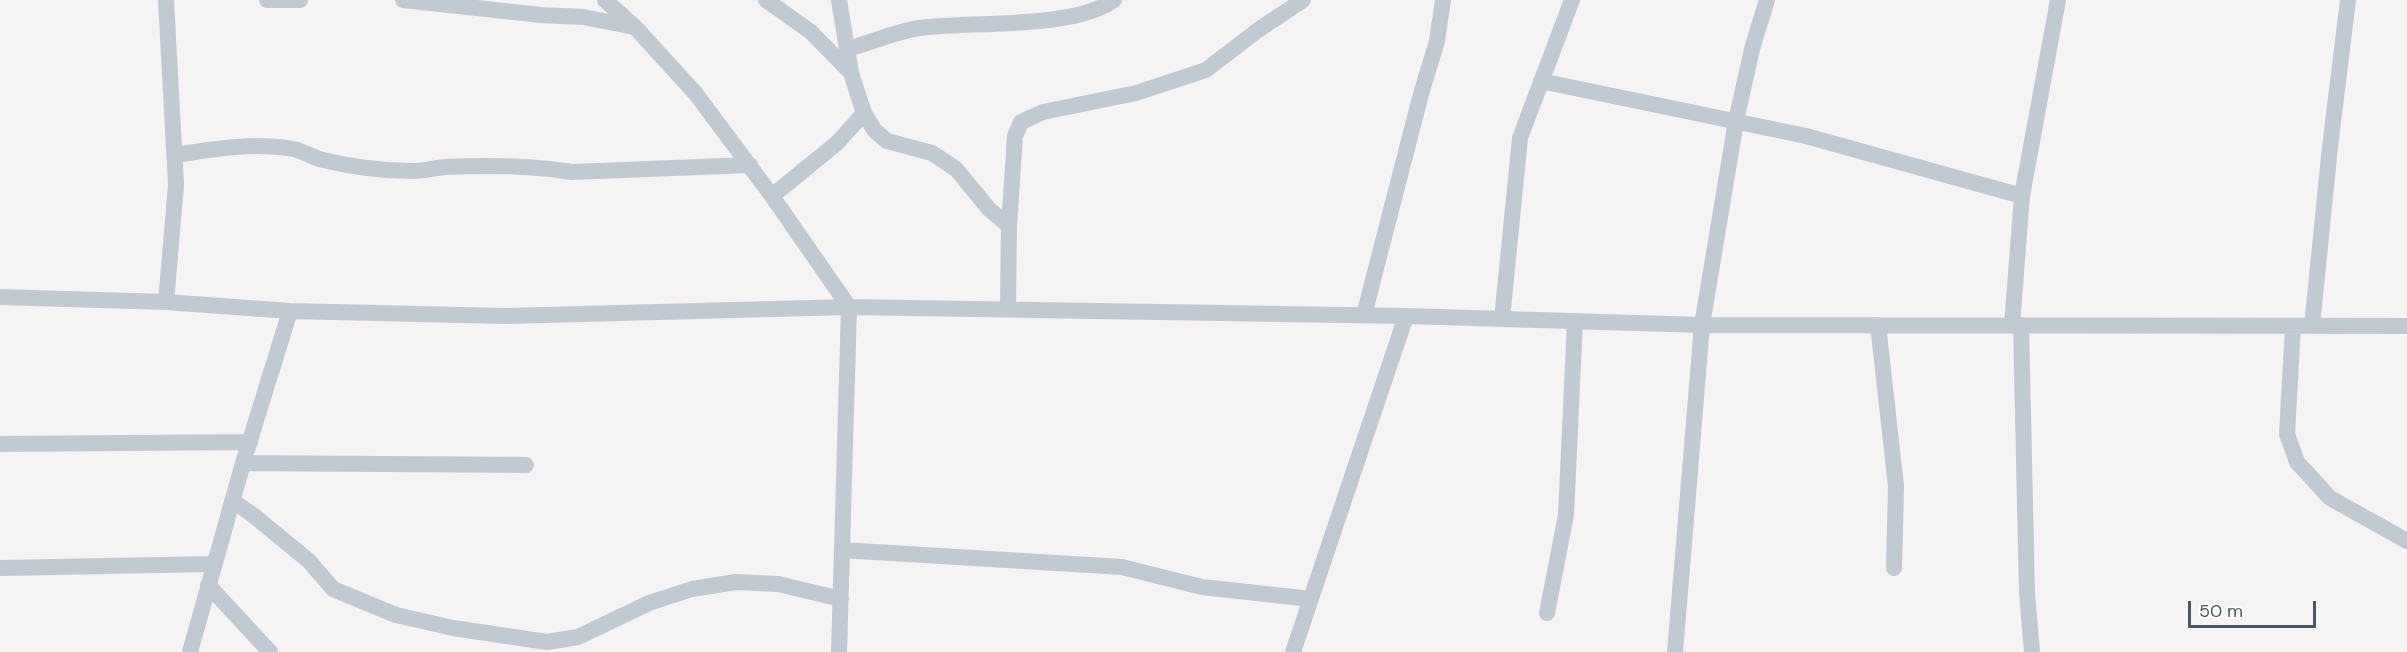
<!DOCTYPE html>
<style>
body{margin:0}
#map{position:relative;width:2407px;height:652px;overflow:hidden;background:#f5f3f3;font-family:"DM Sans",sans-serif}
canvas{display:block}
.scale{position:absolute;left:2188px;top:601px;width:128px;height:27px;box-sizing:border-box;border:3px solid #4a5661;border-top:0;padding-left:8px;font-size:18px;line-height:21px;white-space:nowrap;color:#4a5661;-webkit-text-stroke:4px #fff;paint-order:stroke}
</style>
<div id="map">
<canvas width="2407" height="652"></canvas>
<div class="scale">50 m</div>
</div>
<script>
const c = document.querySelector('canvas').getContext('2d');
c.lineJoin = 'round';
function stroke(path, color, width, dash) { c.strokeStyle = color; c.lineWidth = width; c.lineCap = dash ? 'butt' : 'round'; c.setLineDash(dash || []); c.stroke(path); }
stroke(new Path2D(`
 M166,0L176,185L166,302
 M267,0H300
 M403,0L541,15L583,17L634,27
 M605,0L635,27L696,94L772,196L849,307L839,652
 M766,0L811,32L851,73
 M839,0L851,73L864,113L875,131L887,141L932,153L956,169L989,209L1009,226
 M847,49C871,43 894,32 919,28C971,21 1072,30 1114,0
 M1541,81L1806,136L2022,196
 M175,155C213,149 254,142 293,149C304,151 313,158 323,160C352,167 383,171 413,171C424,171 434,168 445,167C488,165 530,165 572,172L750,165
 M772,196L837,143L864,113
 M0,297L166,302L290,311L505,316L849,307L1406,316L1702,325L2407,326
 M1008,310L1009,226L1015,136L1021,122L1043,112L1136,93L1206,70L1258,30L1303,0
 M1364,315L1421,94L1437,41L1443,0
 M1502,319L1520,138L1572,0
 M1878,325L1896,486L1894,568
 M2012,325L2022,196L2058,0
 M2021,325L2027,593L2032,652
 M2293,326L2287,434L2297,462L2330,498L2407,541
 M2312,326L2330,147L2348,0
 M0,444L250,442
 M243,463L526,465
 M233,501L253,515L309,561L333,589L396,615L453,628L547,642L578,637L649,603L692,589L736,582L778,584L841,599
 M842,550L1122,567L1202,587L1311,599
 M0,568L214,564
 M208,585L270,652
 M1547,613L1566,515L1575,321
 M190,652L243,463L290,311
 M1293,652L1406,316
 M1675,652L1702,325L1736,121L1752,49L1767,0`), '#c1cad2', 16);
</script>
